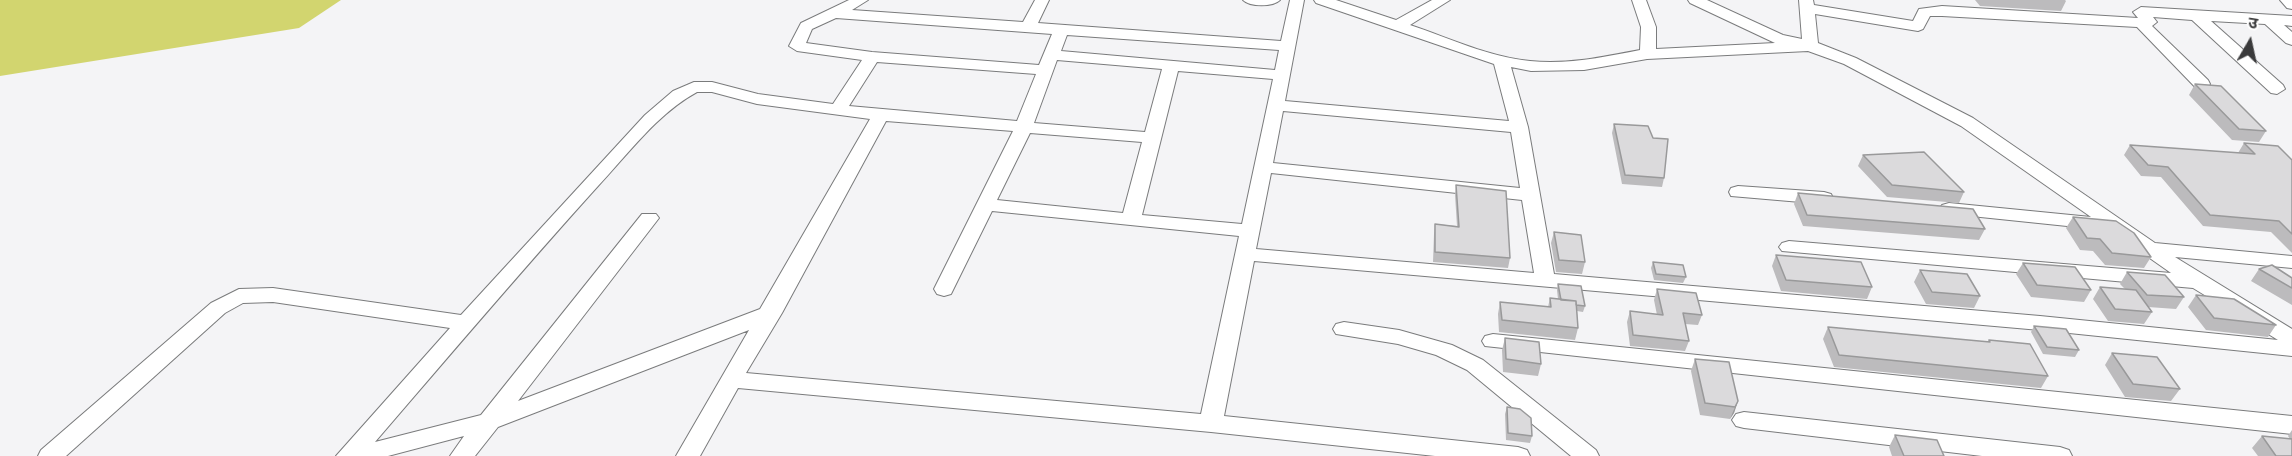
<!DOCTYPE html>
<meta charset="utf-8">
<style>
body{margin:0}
#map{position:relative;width:2292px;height:456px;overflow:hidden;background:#f4f4f6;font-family:"Sofia Sans Condensed","Noto Sans Devanagari",sans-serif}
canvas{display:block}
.north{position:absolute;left:2220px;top:12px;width:60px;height:60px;-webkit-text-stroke:4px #fff;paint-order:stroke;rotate:9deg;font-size:16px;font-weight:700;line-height:24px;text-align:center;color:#3a3a3b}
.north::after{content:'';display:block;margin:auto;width:21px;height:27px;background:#3a3a3b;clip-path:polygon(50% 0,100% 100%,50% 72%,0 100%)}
</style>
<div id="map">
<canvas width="2292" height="456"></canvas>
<div class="north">उ</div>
</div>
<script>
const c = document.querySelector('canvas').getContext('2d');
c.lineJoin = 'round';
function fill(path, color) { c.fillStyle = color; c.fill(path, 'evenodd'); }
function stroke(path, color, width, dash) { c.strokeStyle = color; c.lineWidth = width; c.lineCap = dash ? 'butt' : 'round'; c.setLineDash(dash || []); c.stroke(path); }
fill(new Path2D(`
 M0,0H341L299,28L0,76Z`), '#d2d56f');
const street = new Path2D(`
 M849,0H868L852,10L1023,22L1035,0H1049L1038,23L1281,41L1290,0H1304L1285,101L1509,121L1494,64L1316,3L1314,0H1336L1396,20L1432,0H1450L1410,25C1449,38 1489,57 1530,61C1567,65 1604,57 1640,50L1641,27L1632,0H1646L1656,27V49L1775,43L1690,3L1688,0H1707L1783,35L1802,39L1799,0H1813L1814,5L1913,21L1919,9L1942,6L2138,18L2133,12L2141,7L2292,16V26L2284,25L2292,32V45L2286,43L2265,24L2211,21L2283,85L2285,89L2277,94L2271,93L2192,20L2153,17L2157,22L2152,26L2208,80L2210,84L2208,88H2196L2137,27L1942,16H1930L1923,29L1918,31L1815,14L1818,43L1856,58L1973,118L2155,243L2292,256V268L2175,257L2292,329V356L2040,330L1254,261L1224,416L1518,447L1527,450L1530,456H1435L1211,432L738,388L700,456H676L749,330L498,427L475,456H450L464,436L388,456H336L450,328L273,302L243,303L225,313L66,456H38L41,450L211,303L239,289L273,288L461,315L645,115L673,91L694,82H712L758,94L833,104L862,60L797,51L789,46L801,23ZM836,18L1052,34L1039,65L872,52L806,43L812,29ZM1067,35L1279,50L1275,70L1061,51ZM1808,51L1844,64L1961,126L2091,217L1949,203L1942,205L1939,209L1942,213L2096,229L2104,226L2171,273L1789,241L1782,243L1779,247L1782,251L2193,288L2278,340L2040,316L1554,274L1528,127L1511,67L1531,71L1584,70L1647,59ZM1057,60L1162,69L1145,132L1034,123ZM877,62L1036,74L1017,121L849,106ZM1178,71L1273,79L1242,224L1142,215ZM697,92H712L757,104L870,119L760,309L518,401L659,218L656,214H642L481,415L375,442C449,356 522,270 598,186C628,154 658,113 697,92ZM1283,111L1511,132L1520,188L1273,163ZM886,121L1013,131L934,289L937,294L944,296L951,294L992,211L1239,236L1201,414L746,373L782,313ZM1030,133L1142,142L1123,213L997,200ZM1271,173L1522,200L1534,273L1256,249Z
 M1243,0H1280C1273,7 1250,7 1243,0Z
 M2280,0H2292V9L2287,8Z
 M1738,186L1824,192L1831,194L1833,198L1831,202L1824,204L1731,196L1729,192L1731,188Z
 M1344,322L1399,330L1452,345L1483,360L1596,450L1599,456H1571L1467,370L1436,355L1398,344L1336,334L1333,329L1336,324Z
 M1493,334L2292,416V434L1485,346L1482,341L1485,336Z
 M1744,412L2060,447L2069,450L2072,456H1982L1744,428L1736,426L1732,420L1736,414Z`);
stroke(street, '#7a7b7c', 2);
fill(street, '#fff');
fill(new Path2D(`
 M1975,0H2065L2066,1L2061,11L1980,6Z
 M2195,84L2266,131L2259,142L2232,140L2189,95Z
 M1614,124L1664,178L1662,187L1622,184L1612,133Z
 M2244,143L2292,160V253L2271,232L2203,226L2161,177L2141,176L2124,155L2130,145L2238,153Z
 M1863,155L1964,192L1959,203L1887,197L1858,166Z
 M1456,185L1510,258L1508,268L1433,262L1434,234L1435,224L1457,226L1455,195Z
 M1798,193L1985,229L1979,240L1803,226L1794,204Z
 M2073,217L2151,257L2144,268L2105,265L2093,251L2080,250L2066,228Z
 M1554,232L1585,262L1582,274L1556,272L1551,243Z
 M1776,255L1872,287L1867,299L1781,291L1772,266Z
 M1653,262L1686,277L1683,283L1654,280L1651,268Z
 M2023,263L2091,290L2084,302L2031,297L2016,274Z
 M2259,269L2292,278V305L2251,281Z
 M1920,270L1980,296L1974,308L1926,304L1914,282Z
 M2127,272L2184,297L2176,309L2148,307L2152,312L2144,324L2108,321L2093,299L2100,287L2125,289L2120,284Z
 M1558,284L1585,306L1583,312L1577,311L1578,328L1575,340L1499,332L1498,314L1500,302L1548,307L1550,298L1558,299L1557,290Z
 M1657,289L1702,315L1698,325L1685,324L1689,341L1685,351L1630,346L1627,322L1630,311L1657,315L1654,300Z
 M2196,295L2276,325L2268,337L2206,330L2188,307Z
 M2034,326L2079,350L2075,357L2043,354L2031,332Z
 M1828,327L1987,342L1989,340L2048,376L2041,388L1834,367L1823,339Z
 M1505,338L1541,364L1538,376L1503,372L1502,350Z
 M2112,353L2180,389L2171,401L2125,397L2105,365Z
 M1695,359L1738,401L1734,413L1730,419L1700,415L1691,371Z
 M1507,407L1532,436L1530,443L1506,440L1505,414Z
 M2292,430V456H2258L2252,448L2262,436L2290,439L2288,436Z
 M1895,435L1944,456H1892L1889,447Z`), '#bcbbbd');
fill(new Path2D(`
 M1738,401L1734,413L1730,419L1735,407Z`), '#99999a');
const building = new Path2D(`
 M2195,84L2221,86L2266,131L2239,129Z
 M1614,124L1648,126L1653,138L1668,139L1664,178L1625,175Z
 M2244,143L2278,146L2292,160V234L2279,221L2210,215L2168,167L2148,165L2130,145L2255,154Z
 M1924,152L1964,192L1892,185L1863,155Z
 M1456,185L1506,191L1510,258L1435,252V224L1459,227Z
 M1798,193L1973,209L1985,229L1807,215Z
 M2073,217L2116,221L2134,233L2151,257L2112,253L2100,239L2087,238Z
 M1554,232L1581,235L1585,262L1559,260Z
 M1776,255L1861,262L1872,287L1786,280Z
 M1653,262L1683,265L1686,277L1656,274Z
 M2023,263L2075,267L2091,290L2037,285Z
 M2272,265L2292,278V288L2259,269Z
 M1920,270L1967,274L1980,296L1932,292Z
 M2127,272L2165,275L2184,297L2147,295Z
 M1558,284L1581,286L1585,306L1576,305V301L1561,300Z
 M2100,287L2136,290L2152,312L2115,309Z
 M1657,289L1696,293L1702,315L1683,313L1689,341L1633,335L1630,311L1663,315Z
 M2196,295L2234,299L2276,325L2214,318Z
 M1550,298L1576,301L1578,328L1502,320L1500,302L1551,307Z
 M2034,326L2066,329L2079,350L2047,347Z
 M1828,327L1990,342L1989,340L2030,344L2048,376L1839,355Z
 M1505,338L1539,342L1541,364L1506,359Z
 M2112,353L2157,357L2180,389L2133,384Z
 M1695,359L1729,362L1738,401L1735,407L1705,403Z
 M1507,407L1520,409L1531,418L1532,436L1508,433Z
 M1895,435L1937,440L1944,456H1904Z
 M2262,436L2292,439V456H2276Z`);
fill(building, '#dbdadc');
stroke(building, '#99999a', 1.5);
</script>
